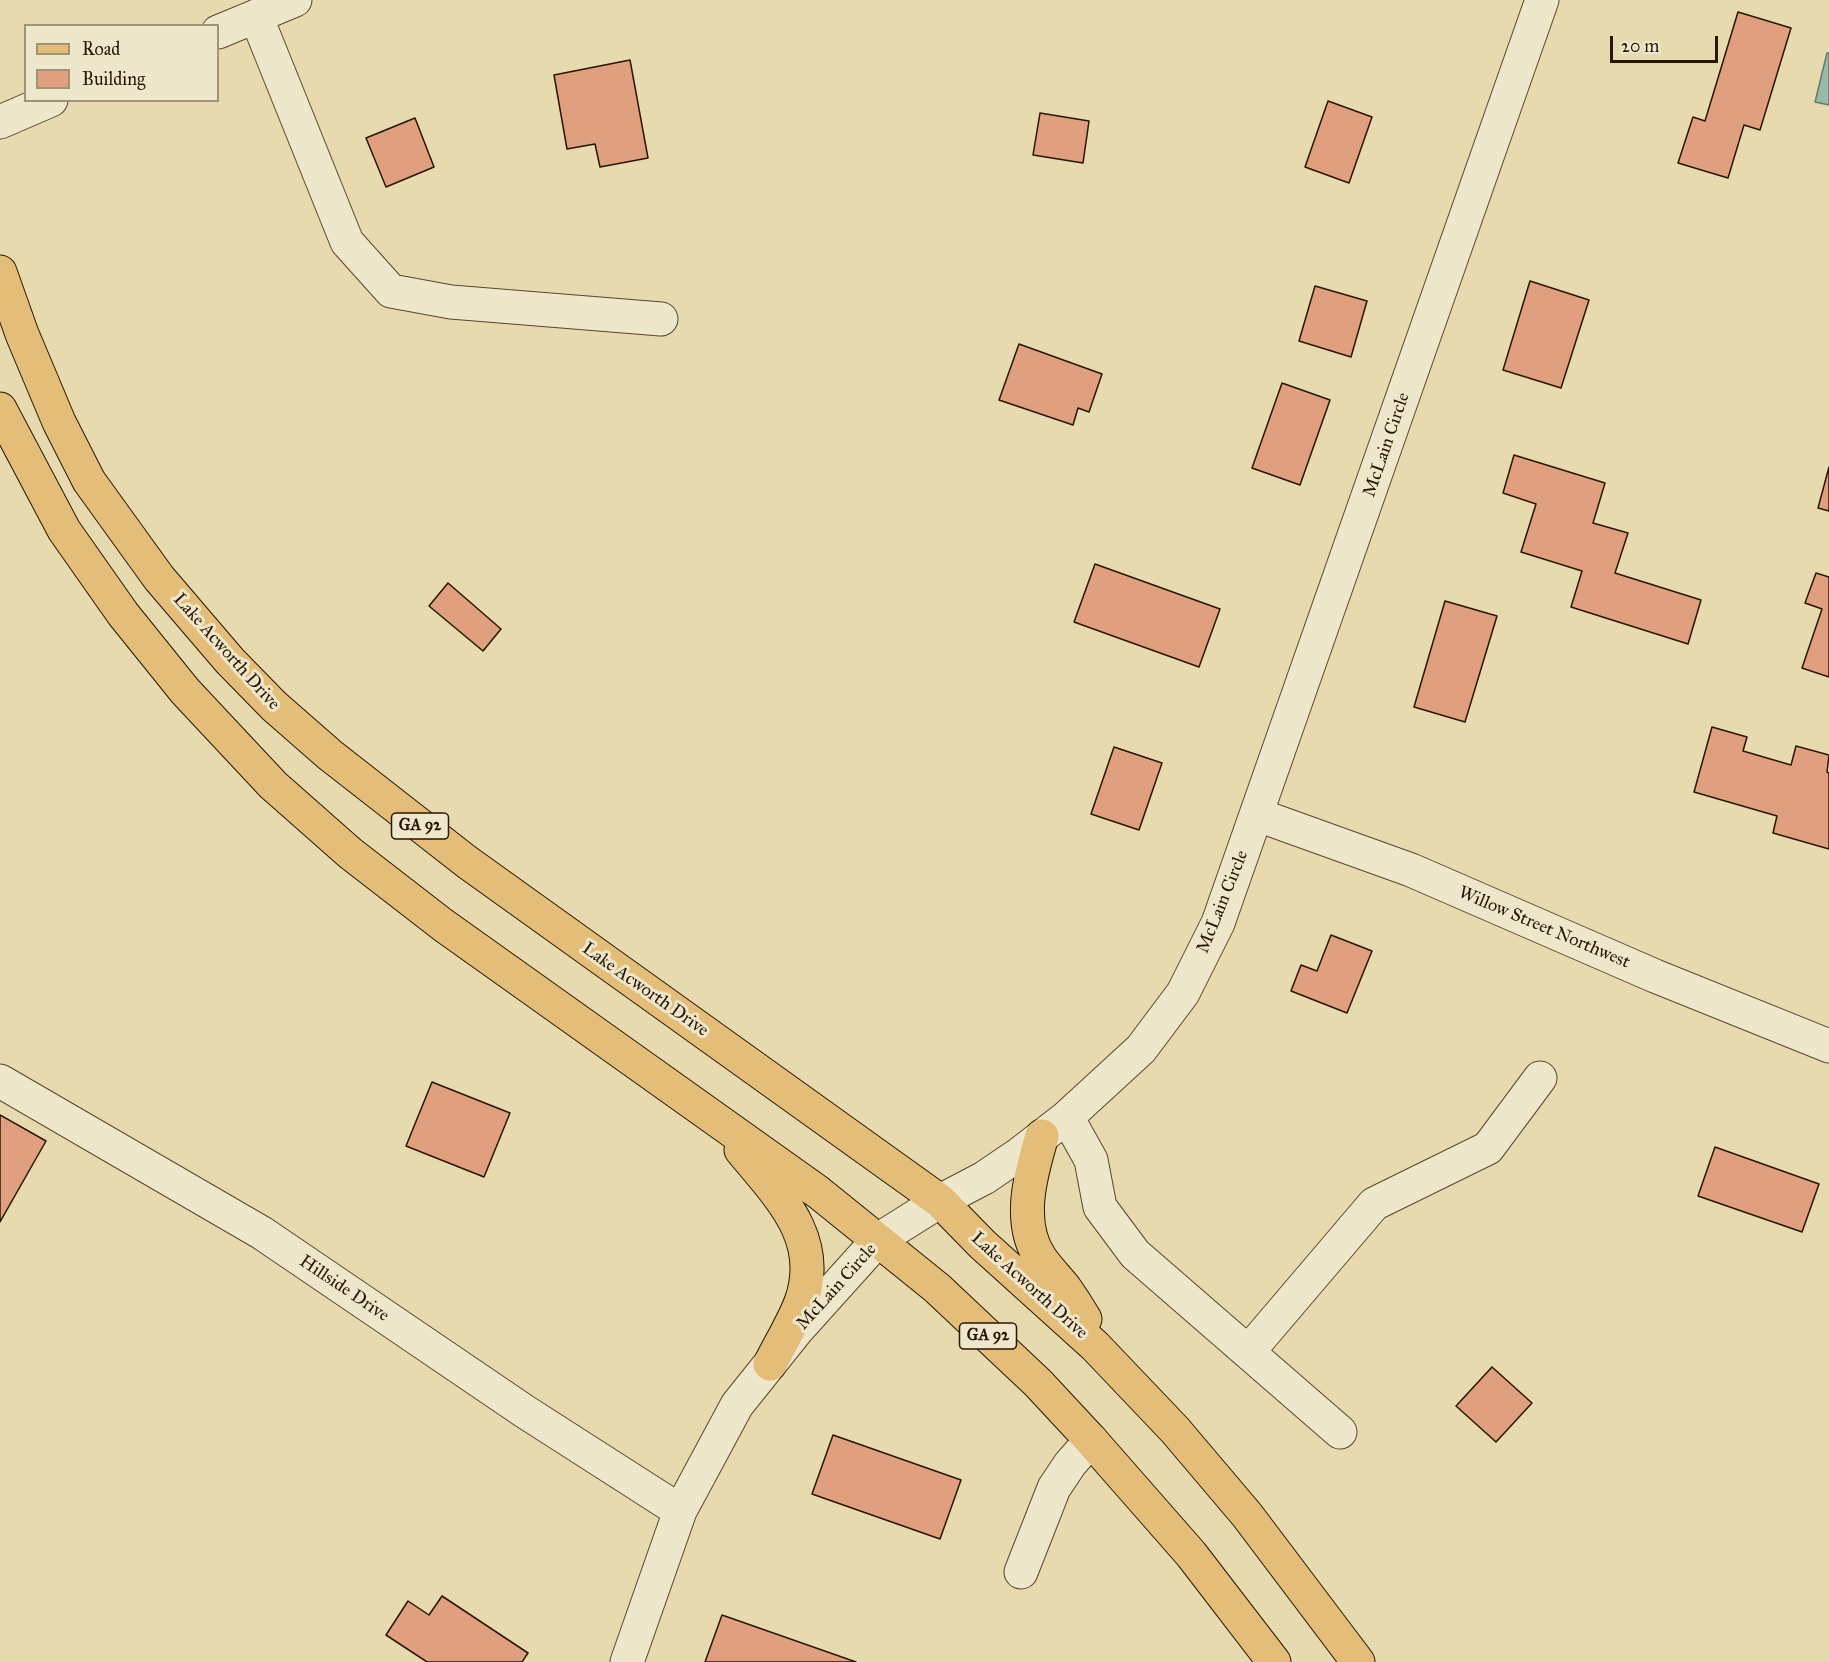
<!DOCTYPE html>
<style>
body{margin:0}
#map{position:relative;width:1829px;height:1662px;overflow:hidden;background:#e7daaf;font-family:"IM FELL Great Primer",serif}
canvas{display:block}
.legend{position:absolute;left:24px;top:24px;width:195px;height:78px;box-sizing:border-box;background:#efe7cb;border:2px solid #9f937a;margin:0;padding:8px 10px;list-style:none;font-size:18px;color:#281601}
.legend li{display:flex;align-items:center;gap:12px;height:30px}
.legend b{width:30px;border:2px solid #9f937a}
.scale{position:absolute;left:1610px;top:36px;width:108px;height:27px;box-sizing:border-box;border:3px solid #281601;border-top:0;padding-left:8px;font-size:18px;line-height:21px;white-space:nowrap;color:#281601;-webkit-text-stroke:4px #efe7cb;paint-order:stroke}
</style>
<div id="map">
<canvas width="1829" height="1662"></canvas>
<ul class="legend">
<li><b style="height:8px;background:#e4bd78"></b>Road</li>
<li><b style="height:16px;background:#e09f7e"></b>Building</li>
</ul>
<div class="scale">20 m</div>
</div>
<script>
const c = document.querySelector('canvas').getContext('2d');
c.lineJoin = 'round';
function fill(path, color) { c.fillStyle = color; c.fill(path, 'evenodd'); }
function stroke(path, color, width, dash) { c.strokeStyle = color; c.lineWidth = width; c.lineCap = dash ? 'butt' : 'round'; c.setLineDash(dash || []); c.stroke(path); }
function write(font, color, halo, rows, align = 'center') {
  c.font = font + ' "IM FELL Great Primer",serif'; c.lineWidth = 6; c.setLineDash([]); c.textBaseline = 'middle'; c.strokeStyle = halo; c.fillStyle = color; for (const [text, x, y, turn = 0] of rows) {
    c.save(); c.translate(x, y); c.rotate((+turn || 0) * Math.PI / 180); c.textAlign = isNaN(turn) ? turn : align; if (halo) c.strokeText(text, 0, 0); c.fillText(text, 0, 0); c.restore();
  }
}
const water = new Path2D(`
 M1827,53H1829V105L1815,102Z`);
fill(water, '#97bbab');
stroke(water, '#6b7967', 1.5);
const building = new Path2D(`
 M1738,12L1791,28L1760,130L1744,125L1728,178L1678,163L1693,117L1705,121Z
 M630,60L648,158L600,167L595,144L567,149L554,75Z
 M1328,101L1372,117L1349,183L1305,167Z
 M1040,113L1089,121L1083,163L1033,155Z
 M415,118L434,167L386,187L366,138Z
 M1530,281L1589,300L1561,388L1503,370Z
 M1315,286L1367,301L1351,357L1299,341Z
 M1019,344L1102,374L1089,412L1078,408L1073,425L999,400Z
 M1282,383L1330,400L1300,485L1252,468Z
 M1514,455L1605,483L1593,523L1628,533L1615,573L1701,600L1688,644L1571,607L1582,571L1521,552L1536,504L1503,493Z
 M1829,467V511L1818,508Z
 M1095,564L1220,609L1199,667L1074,622Z
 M1816,573L1829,577V677L1802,668L1822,609L1805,603Z
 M448,583L501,629L483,651L429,606Z
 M1445,601L1497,616L1465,722L1414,707Z
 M1712,727L1747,737L1743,751L1791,765L1796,746L1829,755L1827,772L1829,773V849L1773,833L1777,816L1694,792Z
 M1114,747L1162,763L1139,830L1091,814Z
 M1331,935L1372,951L1347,1013L1291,991L1301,965L1317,971Z
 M432,1082L510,1113L484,1177L406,1146Z
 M0,1115L46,1141L0,1222Z
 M1715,1147L1819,1184L1802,1232L1698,1196Z
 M1492,1367L1532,1403L1496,1442L1456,1406Z
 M833,1435L961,1480L940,1539L812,1494Z
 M442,1596L528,1653L522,1662H427L386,1635L408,1601L429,1615Z
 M722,1615L856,1662H705Z`);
fill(building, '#e09f7e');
stroke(building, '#281601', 1.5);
const minor = new Path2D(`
 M256,16L347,242L391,291L451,302L661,319
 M218,32L295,0
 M0,122L51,100
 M1258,815L1411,870L1655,976L1829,1046
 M0,1081L262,1233L524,1411L680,1511
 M1067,1117L1091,1160L1100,1207L1135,1254L1340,1432
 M1248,1352L1374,1204L1488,1148L1540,1078
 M1021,1572L1054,1488L1070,1464L1091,1440
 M627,1662L680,1511L737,1405L797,1330L878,1240L940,1201L984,1178L1018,1155L1067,1117L1141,1049L1183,993L1218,923L1542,0`);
const major = new Path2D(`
 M0,272L22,334L59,422L89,481L159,578L230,661L274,706L330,755L467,862L940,1201L982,1244L1095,1346L1175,1430L1247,1515L1358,1662
 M0,409L64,530L123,614L185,691L273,785L350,853L443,925L818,1192L937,1288L1038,1383L1091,1440L1191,1554L1274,1662
 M1042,1136C1031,1173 1016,1223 1041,1259C1048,1269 1057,1278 1065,1288C1072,1298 1079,1309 1085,1319
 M741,1150C778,1195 824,1238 801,1302C793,1323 780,1344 770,1364`);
stroke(minor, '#58472c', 35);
stroke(major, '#281601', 35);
stroke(minor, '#efe7cb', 33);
stroke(major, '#e4bd78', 33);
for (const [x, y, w] of [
 [420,826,57],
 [988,1336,57]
]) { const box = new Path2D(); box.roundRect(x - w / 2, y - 13, w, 26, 4.5); c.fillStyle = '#efe7cb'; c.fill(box); stroke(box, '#281601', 1.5); }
write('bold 16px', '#281601', null, [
 ["GA 92",420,826],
 ["GA 92",988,1336]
]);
write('18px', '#281601', '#efe7cb', [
 ["McLain Circle",1387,445,-71],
 ["Lake Acworth Drive",226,652,48],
 ["McLain Circle",1223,902,-68],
 ["Willow Street Northwest",1544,928,23],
 ["Lake Acworth Drive",645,990,35],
 ["Lake Acworth Drive",1029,1286,42],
 ["McLain Circle",837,1287,-48],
 ["Hillside Drive",344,1289,34]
]);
</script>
